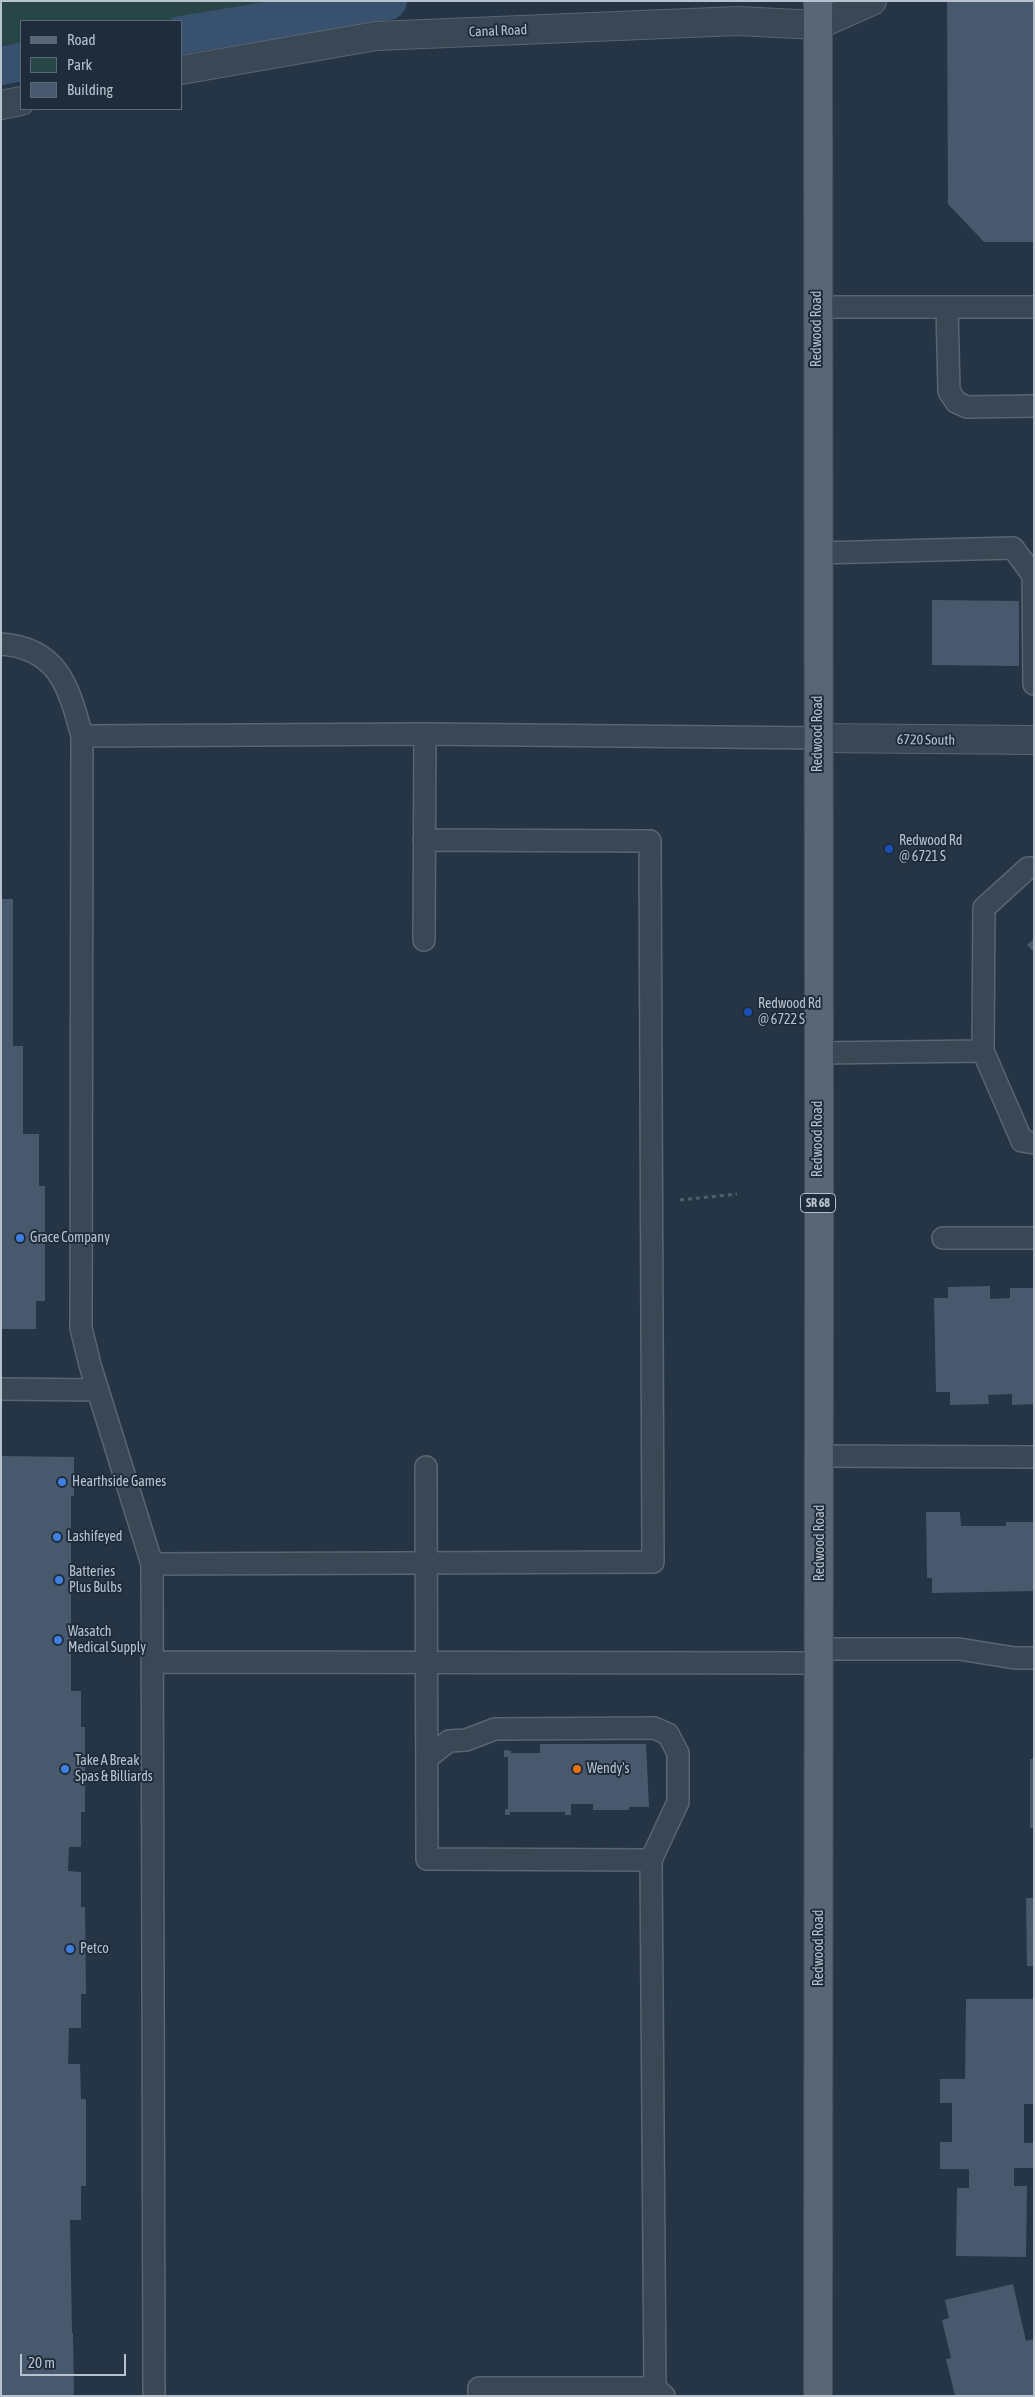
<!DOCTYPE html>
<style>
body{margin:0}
#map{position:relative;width:1035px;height:2397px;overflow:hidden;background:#253546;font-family:"Asap Condensed",sans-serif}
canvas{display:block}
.frame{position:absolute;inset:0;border:2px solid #b8c2ce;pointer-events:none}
.legend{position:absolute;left:20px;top:20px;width:162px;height:90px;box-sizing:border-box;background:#1f2c3b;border:1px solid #5c6876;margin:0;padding:6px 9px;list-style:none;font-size:15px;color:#b8c2ce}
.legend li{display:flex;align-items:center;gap:10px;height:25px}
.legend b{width:25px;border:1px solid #5c6876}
.scale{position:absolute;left:20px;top:2354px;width:106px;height:22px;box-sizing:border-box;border:2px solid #b8c2ce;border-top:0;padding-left:6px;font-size:15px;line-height:18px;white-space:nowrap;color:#b8c2ce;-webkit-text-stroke:4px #1f2c3b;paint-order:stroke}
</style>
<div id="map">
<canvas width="1035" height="2397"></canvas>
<div class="frame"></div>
<ul class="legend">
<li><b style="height:6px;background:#586675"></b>Road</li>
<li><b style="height:14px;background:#284547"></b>Park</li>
<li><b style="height:14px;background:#49596d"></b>Building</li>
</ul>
<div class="scale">20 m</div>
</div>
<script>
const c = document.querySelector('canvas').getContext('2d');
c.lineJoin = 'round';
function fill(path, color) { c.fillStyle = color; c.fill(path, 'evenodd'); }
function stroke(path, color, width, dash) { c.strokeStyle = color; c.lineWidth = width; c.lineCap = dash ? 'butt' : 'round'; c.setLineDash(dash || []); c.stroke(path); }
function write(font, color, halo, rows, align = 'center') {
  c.font = font + ' "Asap Condensed",sans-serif'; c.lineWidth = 4; c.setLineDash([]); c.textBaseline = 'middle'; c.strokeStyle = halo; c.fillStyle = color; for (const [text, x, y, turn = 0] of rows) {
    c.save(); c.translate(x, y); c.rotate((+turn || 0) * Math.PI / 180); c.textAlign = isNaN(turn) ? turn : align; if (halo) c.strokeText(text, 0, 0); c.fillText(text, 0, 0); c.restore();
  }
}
fill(new Path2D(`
 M1,1H309L175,21H21V54L1,59Z`), '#284547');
stroke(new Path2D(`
 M181,35L388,1
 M1,66L21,62`), '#38516e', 38);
fill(new Path2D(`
 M947,1H1034V242H984L948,204Z
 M932,600L1019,601V666L932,665Z
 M1,899H13V1046H23V1134H39V1186H45V1301H36V1329H1Z
 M1034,939V952L1027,945Z
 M990,1286V1299L1010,1298V1288H1034V1404L1012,1405V1394L988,1395L989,1404L950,1405V1392H936L934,1298H948V1287Z
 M1,1456L74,1457V1496H71V1691H81V1727H85V1812H81V1847H69L68,1871L81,1872V1907H85L86,1994H81V2028H69L68,2064H80L81,2099H86V2186H81V2220H70L72,2333H73L74,2394L71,2396H1Z
 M926,1512H960L961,1526H1006V1522H1034V1591L932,1593V1578H927Z
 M540,1744H646L649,1807H629V1810H593V1804H571V1815H565V1812H510V1815H505V1809H508V1757H504V1750L511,1751V1753H540Z
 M1030,1759H1034V1828H1030Z
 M1026,1898H1034V1966H1027Z
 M966,1999H1034V2104H1024V2143H1034V2168H1014V2186H1027L1026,2257L956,2256L957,2188H969V2169H940V2142H952V2103H940V2079H965Z
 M1013,2284L1026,2341L1034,2339V2396H955L946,2359L951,2358L942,2320L949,2318L945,2300Z`), '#49596d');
const lane = new Path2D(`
 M817,307H1034
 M947,307L949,391L956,402L967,407L1034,406
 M818,553L1013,548L1033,575L1034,684
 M1,644C59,648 69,688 82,736L81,1328L90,1365L152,1564L154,2396
 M82,736L425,734L818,738
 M424,940L425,734
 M983,1051L984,908L1028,868H1034
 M818,1053L983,1051L1022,1141L1034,1143
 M943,1238H1034
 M1,1389L98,1390
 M819,1456L1034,1457
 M426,1467L427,1859L651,1860
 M152,1564L653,1562L650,841L424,840
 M820,1649H959L1015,1658H1034
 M152,1662L820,1663
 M427,1758L449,1741L466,1740L495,1729L654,1728L668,1734L678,1753V1802L651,1860L655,2388
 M479,2396V2388H655L664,2396`);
const street = new Path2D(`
 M181,70L376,36L738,21L818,25L872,1
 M1,105L21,101
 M818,738L1034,740`);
const primary = new Path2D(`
 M818,2396C820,1598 819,799 818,1`);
stroke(lane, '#596572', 24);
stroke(street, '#596572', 30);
stroke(primary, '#44505e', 30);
stroke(new Path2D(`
 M680,1200L737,1194`), '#486366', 3, [4, 4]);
stroke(lane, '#3a4755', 21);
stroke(street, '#3a4755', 28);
stroke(primary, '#586675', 28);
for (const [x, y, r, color] of [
 [889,849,5,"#1a4fb4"],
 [748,1012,5,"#1a4fb4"],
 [20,1238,5,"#3f7fe0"],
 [62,1482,5,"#3f7fe0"],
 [57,1537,5,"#3f7fe0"],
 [59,1580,5,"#3f7fe0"],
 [58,1640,5,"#3f7fe0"],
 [65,1769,5,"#3f7fe0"],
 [577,1769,5,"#e8710a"],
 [70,1949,5,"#3f7fe0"]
]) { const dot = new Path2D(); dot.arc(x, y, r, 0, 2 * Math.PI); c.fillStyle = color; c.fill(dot); stroke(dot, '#1f2c3b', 2); }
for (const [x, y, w] of [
 [818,1203,35]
]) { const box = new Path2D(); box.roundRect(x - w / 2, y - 9.5, w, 19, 4); c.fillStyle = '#1f2c3b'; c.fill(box); stroke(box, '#b8c2ce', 1); }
write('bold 12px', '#b8c2ce', null, [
 ["SR 68",818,1203]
]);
write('14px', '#b8c2ce', '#1f2c3b', [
 ["Canal Road",498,31,-2],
 ["Redwood Road",817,329,-90],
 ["Redwood Road",818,734,-90],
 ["6720 South",926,740,1],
 ["Redwood Road",818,1139,-90],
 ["Redwood Road",820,1543,-90],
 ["Redwood Road",819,1948,-90]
]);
write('14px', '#b8c2ce', '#1f2c3b', [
 ["Redwood Rd",899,841],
 ["@ 6721 S",899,857],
 ["Redwood Rd",758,1004],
 ["@ 6722 S",758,1020],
 ["Grace Company",30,1238],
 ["Hearthside Games",72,1482],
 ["Lashifeyed",67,1537],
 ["Batteries",69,1572],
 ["Plus Bulbs",69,1588],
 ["Wasatch",68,1632],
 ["Medical Supply",68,1648],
 ["Take A Break",75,1761],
 ["Spas & Billiards",75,1777],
 ["Wendy's",587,1769],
 ["Petco",80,1949]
], 'left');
</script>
